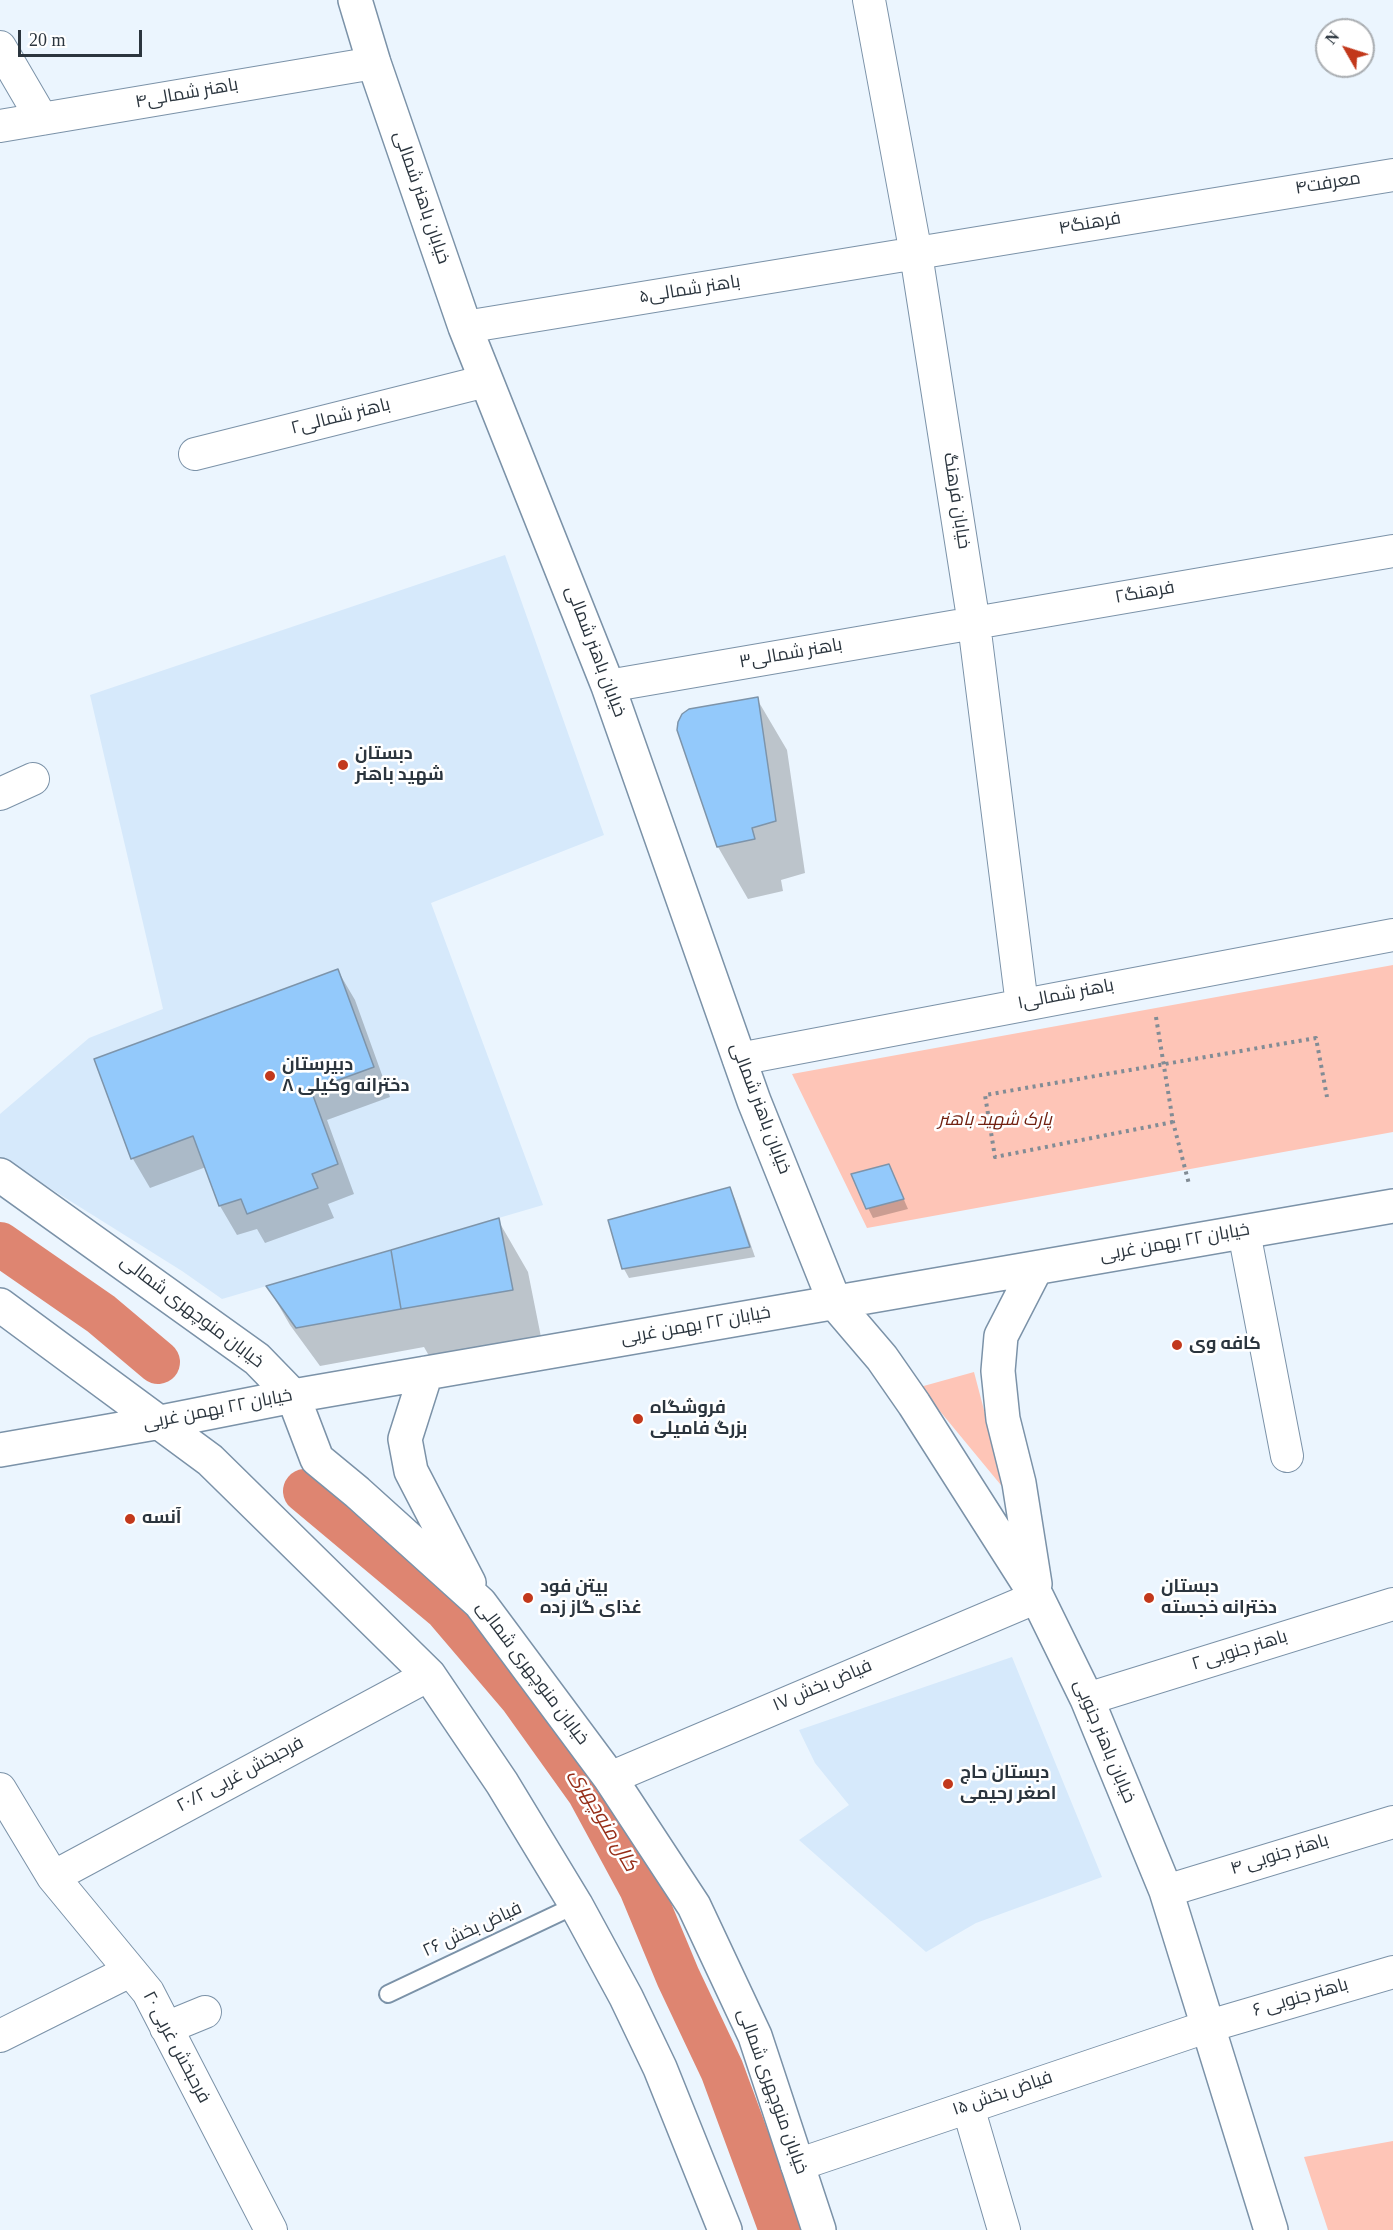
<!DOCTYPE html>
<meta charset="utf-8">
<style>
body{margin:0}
#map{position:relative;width:1393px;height:2230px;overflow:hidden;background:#ebf5fe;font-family:Georgia,serif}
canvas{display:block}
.north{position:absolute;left:1315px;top:18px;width:60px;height:60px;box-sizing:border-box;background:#fff;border:2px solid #aaaeb2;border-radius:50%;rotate:309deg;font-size:16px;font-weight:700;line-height:24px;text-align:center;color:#2b353e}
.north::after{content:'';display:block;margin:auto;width:21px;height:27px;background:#c2381b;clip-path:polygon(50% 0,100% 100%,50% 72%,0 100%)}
.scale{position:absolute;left:18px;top:30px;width:124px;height:27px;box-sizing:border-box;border:3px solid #2b353e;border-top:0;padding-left:8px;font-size:18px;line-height:21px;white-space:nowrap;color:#2b353e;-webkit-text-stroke:4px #fff;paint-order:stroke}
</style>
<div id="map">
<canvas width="1393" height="2230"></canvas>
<div class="north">N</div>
<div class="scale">20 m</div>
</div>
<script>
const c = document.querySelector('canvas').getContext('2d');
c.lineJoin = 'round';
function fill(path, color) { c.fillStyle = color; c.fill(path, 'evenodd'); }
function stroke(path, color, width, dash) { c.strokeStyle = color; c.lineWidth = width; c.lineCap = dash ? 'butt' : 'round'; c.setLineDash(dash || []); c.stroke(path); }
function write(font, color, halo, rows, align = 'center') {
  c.font = font + ' Georgia,Cairo,serif'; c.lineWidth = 5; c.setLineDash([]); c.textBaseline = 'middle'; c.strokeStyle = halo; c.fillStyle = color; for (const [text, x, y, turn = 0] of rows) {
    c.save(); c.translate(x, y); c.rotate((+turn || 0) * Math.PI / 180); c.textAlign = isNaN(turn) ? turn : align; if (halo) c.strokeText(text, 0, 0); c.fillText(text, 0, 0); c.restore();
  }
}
fill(new Path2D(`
 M505,555L604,835L431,903L543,1205L222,1299L182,1271L0,1157V1114L89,1038L163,1009L90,695Z
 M1012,1657L1102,1877L976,1923L926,1952L799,1840L849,1805L815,1763L799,1730Z`), '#d6e9fb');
fill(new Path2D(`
 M1393,965V1132L867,1228L792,1074Z
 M974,1372L1005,1490L920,1387Z
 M1393,2141V2230H1328L1304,2157Z`), '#fec5b7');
fill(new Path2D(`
 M757,699L787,750L805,873L781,880L783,891L748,899L718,847Z
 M338,971L355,1000L390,1097L327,1120L354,1194L328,1204L334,1218L265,1243L257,1229L237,1235L220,1206L206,1167L150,1188L133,1159L96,1060Z
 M889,1165L908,1209L873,1218L868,1208Z
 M730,1189L735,1199L755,1257L629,1278L624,1269Z
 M498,1220L528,1272L542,1342L432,1361L424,1347L320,1366L290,1325L268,1287Z`), '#0003');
stroke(new Path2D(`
 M0,1244L101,1314L158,1362
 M305,1491L446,1609L521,1697L589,1792L641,1888L678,1977L722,2070L781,2230`), '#de8571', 44);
const building = new Path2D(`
 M758,697L776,821L752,828L755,839L717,847L677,730L678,722L682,714L689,709Z
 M338,969L374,1067L311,1090L338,1164L312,1174L318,1188L247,1214L241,1199L219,1206L193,1136L131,1159L94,1059Z
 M889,1164L904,1199L866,1209L851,1174Z
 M730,1187L750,1247L622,1269L608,1220Z
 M499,1218L513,1290L401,1309L391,1250Z
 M391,1250L401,1309L296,1328L266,1286Z`);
fill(building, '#93c9fb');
stroke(building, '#7d94aa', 1.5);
const lane = new Path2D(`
 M388,1994L576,1905`);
const street = new Path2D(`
 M869,0L916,254L974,624L1022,1005
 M0,47L42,119
 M0,126L374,63
 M465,327L1393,175
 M195,454L486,381
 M608,686L1393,551
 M0,794L33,779
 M739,1059L1393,935
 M1244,1232L1287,1456
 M1087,1699L1393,1604
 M610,1778L1037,1597
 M0,1789L53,1877L148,1992L271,2230
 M53,1877L429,1675
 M1166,1891L1393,1822
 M166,2028L205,2012
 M0,2036L130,1971
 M968,2107L1004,2230
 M797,2165L1209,2026L1393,1972`);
const secondary = new Path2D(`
 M355,0L374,63L465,327L608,686L754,1101L835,1303L882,1358L914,1404L1037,1597L1087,1699L1166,1891L1271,2230
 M0,1175L257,1359L293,1396L317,1459L357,1492L480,1603L610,1778L694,1906L755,2036L819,2230
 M0,1305L210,1460L429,1675L502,1783L576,1905L626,1997L660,2068L725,2230
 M426,1373L405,1439L411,1471L469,1583
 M0,1450L161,1422L293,1396L1393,1206
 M1035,1584L1019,1483L1003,1419L998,1371L1001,1336L1036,1268`);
stroke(lane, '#7b92a8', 20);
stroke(street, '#7b92a8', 34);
stroke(secondary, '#7b92a8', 36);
stroke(new Path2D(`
 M1156,1017L1173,1122L1189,1184
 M1173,1122L995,1157L985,1095L1316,1038L1327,1097`), '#828c95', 4, [3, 4.5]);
stroke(lane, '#fff', 16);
stroke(street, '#fff', 32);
stroke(secondary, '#fff', 33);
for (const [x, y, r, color] of [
 [343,765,6,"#c2381b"],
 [270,1076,6,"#c2381b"],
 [1177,1345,6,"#c2381b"],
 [638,1419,6,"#c2381b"],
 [130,1519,6,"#c2381b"],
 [528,1598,6,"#c2381b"],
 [1149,1598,6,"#c2381b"],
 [948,1784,6,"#c2381b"]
]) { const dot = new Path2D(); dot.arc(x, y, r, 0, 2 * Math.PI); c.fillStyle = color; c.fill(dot); stroke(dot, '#fff', 2); }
write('18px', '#2b353e', '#fff', [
 ["باهنر شمالی۴",187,95,-10],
 ["معرفت۴",1328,185,-9],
 ["خیابان باهنر شمالی",420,198,71],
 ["فرهنگ۴",1090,225,-10],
 ["باهنر شمالی۵",690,291,-9],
 ["باهنر شمالی۲",341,418,-14],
 ["خیابان فرهنگ",955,501,81],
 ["فرهنگ۲",1145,594,-10],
 ["خیابان باهنر شمالی",594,652,69],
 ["باهنر شمالی۳",791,655,-10],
 ["باهنر شمالی۱",1066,996,-11],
 ["خیابان باهنر شمالی",759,1109,69],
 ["خیابان ۲۲ بهمن غربی",1175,1244,-10],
 ["خیابان منوچهری شمالی",191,1313,37],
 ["خیابان ۲۲ بهمن غربی",696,1327,-10],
 ["خیابان ۲۲ بهمن غربی",218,1411,-11],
 ["باهنر جنوبی ۲",1240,1652,-17],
 ["خیابان منوچهری شمالی",531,1674,53],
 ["فیاض بخش ۱۷",823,1687,-23],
 ["خیابان باهنر جنوبی",1103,1742,67],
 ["فرحبخش غربی ۲۰/۲",241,1776,-28],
 ["باهنر جنوبی ۴",1280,1856,-17],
 ["فیاض بخش ۲۶",473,1931,-25],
 ["باهنر جنوبی ۶",1301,1999,-16],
 ["فرحبخش غربی ۲۰",175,2048,62],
 ["خیابان منوچهری شمالی",771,2092,70],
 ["فیاض بخش ۱۵",1003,2095,-19]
]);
write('bold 18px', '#2b353e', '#fff', [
 ["دبستان",355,755],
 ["شهید باهنر",355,776],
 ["دبیرستان",282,1066],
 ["دخترانه وکیلی ۸",282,1087],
 ["کافه وی",1189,1345],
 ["فروشگاه",650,1409],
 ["بزرگ فامیلی",650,1430],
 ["آنسه",142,1519],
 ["بیتن فود",540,1588],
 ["غذای گاز زده",540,1609],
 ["دبستان",1161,1588],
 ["دخترانه خجسته",1161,1609],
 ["دبستان حاج",960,1774],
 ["اصغر رحیمی",960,1795]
], 'left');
write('italic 18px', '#712111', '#fff', [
 ["پارک شهید باهنر",995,1121]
]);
write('italic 20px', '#962e18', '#fff', [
 ["کال منوچهری",602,1821,60]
]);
</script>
